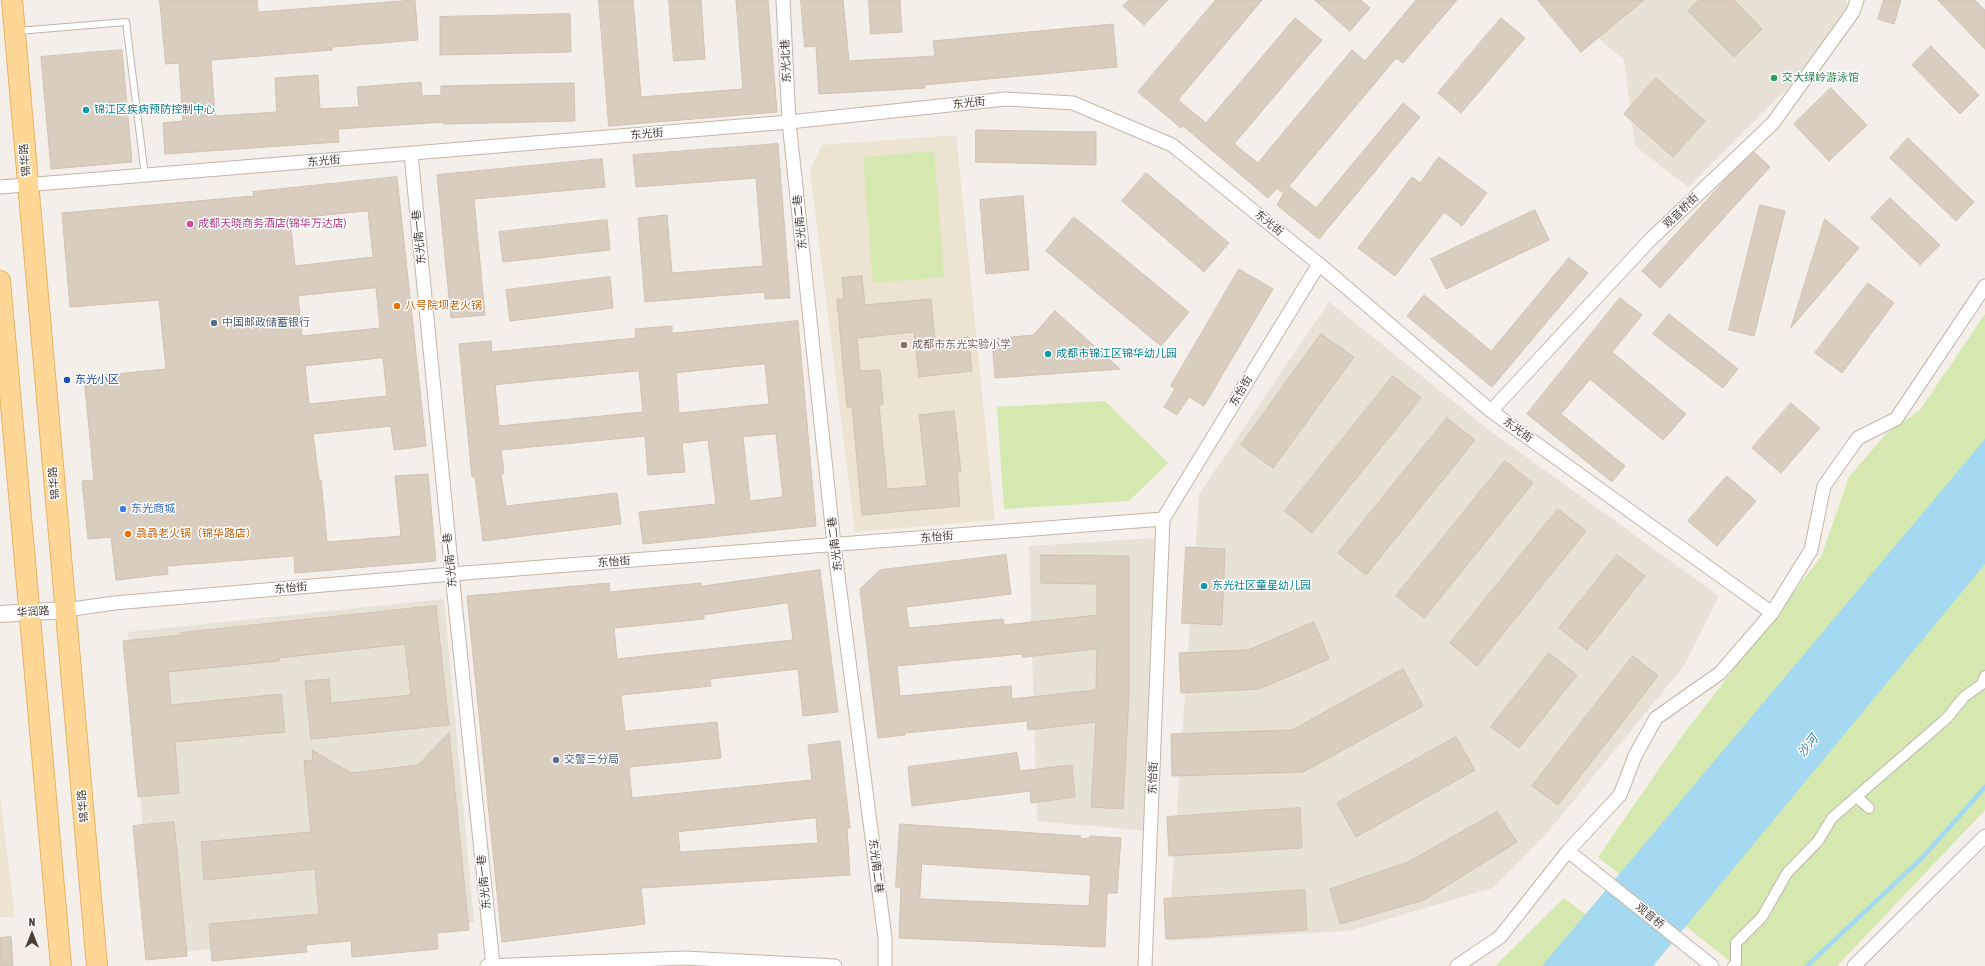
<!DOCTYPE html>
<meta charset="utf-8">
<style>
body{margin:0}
#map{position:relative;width:1985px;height:966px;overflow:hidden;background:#f4efe8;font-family:"Asap Condensed",sans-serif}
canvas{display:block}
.north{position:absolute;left:12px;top:914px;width:40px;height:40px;-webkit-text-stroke:3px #fff;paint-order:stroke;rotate:0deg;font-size:11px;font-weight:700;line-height:16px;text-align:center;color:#473f36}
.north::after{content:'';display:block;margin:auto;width:14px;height:18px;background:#473f36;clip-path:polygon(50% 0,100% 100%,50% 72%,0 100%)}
</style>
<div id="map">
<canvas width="1985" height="966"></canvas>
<div class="north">N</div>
</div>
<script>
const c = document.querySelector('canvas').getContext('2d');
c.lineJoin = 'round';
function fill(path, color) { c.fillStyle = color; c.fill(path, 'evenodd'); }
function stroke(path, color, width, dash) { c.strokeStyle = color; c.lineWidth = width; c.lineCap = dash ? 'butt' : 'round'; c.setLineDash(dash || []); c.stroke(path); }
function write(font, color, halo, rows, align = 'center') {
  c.font = font + ' "Asap Condensed","Noto Sans SC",sans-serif'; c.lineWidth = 3; c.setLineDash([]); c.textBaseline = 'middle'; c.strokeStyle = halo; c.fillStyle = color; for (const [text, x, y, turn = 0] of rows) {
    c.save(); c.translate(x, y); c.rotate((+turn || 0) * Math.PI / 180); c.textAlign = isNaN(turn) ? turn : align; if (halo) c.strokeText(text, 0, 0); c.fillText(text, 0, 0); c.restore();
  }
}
fill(new Path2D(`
 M1553,0H1846L1849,27L1688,187L1635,146L1624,60Z
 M1329,302L1489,430L1719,596L1684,666L1546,834L1493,888L1348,931L1168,941L1199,494Z
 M1155,538L1147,831L1037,821L1029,546Z
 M444,599L474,922L152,955L128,632Z`), '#e8e1d6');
fill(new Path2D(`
 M956,135L995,520L855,532L810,170L822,145Z
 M0,795L15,917H0Z`), '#ede3d2');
fill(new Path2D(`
 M934,151L944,277L873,283L863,157Z
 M1985,314V810L1837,966H1736L1598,857L1682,736L1821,557L1849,477L1886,434L1920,410Z
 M1105,401L1168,463L1129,501L1004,509L997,407Z
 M1564,898L1655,966H1495Z`), '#d4e8b0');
fill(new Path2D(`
 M1985,439V564L1653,966H1542Z`), '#a4d9f1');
stroke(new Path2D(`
 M1807,966L1922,858L1985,787`), '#a4d9f1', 4.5);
const building = new Path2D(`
 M160,0H257L258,12L415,0L418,40L332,47V50L211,60L215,116L277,112L275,78L318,75L320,109L359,107L357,87L421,82L422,96L441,95V86L574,83L575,121L444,124V122L338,129L339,142L165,154L163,123L183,121L179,63L166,64Z
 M599,0H633L641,97L743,89L736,0H768L777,112L609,126Z
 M669,0H701L705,59L674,61Z
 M801,0H843L849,61L935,56L933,41L1113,24L1117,67L924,85L925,88L819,94L816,46L805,47Z
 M869,0H900L902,32L871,34Z
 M1129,0H1168L1144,25L1123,6Z
 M1216,0H1262L1178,100L1206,123L1295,18L1322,40L1234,144L1258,163L1352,50L1365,61L1416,0H1457L1403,63L1396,58L1289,186L1316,208L1403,103L1420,117L1319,239L1277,205L1284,193L1277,188L1268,198L1182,125L1181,128L1138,92Z
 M1315,0H1361L1370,8L1350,31Z
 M1538,0H1644L1581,52Z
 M1699,0H1734L1762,29L1734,57L1688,11Z
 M1884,0H1901L1894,24L1878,19Z
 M1938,0H1975L1985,10V49Z
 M570,14L571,52L440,55V17Z
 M1501,18L1525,38L1461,113L1438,93Z
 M1931,46L1979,95L1960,114L1912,65Z
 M122,50L132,162L51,169L41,57Z
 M1656,78L1705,121L1673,157L1624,114Z
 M1831,88L1867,125L1829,161L1794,124Z
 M976,130L1096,132V165L976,162Z
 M1908,138L1974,202L1956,221L1890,158Z
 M778,144L790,298L765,299V292L645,302L638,218L667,215L672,273L763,266L756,178L636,187L633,155Z
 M1754,152L1770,167L1660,288L1642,271L1726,179Z
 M1439,157L1487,193L1462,226L1444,212L1395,276L1358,248L1412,177L1420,183Z
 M602,159L605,187L474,199L485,315L451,318L437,175Z
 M1146,173L1229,243L1204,272L1122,201Z
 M397,177L426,446L394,450L391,426L313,434L319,480H321L327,542L401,536L395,476L428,474L436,561L295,573L294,556L167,566L168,574L116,580L111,537L88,539L82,481L94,480L84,377L166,369L159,300L70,307L62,213L254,196L253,192ZM368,211L373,257L295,266L290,219ZM376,288L380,328L302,336L298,296ZM383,358L387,396L309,404L305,366Z
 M1023,196L1029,270L986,274L980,200Z
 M1890,198L1940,245L1920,265L1871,218Z
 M1760,205L1785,211L1754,336L1729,330Z
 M1535,210L1549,240L1446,289L1431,259Z
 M1074,217L1189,312L1161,346L1046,251Z
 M1825,219L1859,248L1791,328Z
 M607,220L610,250L503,262L499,232Z
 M1569,258L1588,273L1492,387L1407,316L1424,295L1491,351Z
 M1239,269L1273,289L1204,406L1189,397L1177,415L1164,407L1175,389L1171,386Z
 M862,276L865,305L931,299L935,341L968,337L972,371L919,377L914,332L857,338L860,371L880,370L883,404L879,405L887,489L927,486L919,415L954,411L961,472H957L960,506L862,515L852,407H847L837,299H844L842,278Z
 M610,277L613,308L510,321L506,290Z
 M1868,283L1894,303L1842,373L1815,353Z
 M1620,298L1642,315L1612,352L1686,414L1663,440L1590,379L1561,414L1625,466L1612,482L1527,414Z
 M1055,311L1120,369L995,378L992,339L1033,335Z
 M1669,314L1738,369L1723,388L1653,334Z
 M798,321L816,526L643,544L639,512L716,504L708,440L682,443L685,472L648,475L645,436L501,450L504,473L501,474L506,506L617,493L621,524L483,541L475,476L472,477L459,344L491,341L492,352L636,338L635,329L672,326V333ZM765,364L769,404L679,413L676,373ZM639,371L643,412L499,426L495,385ZM776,434L783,497L750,501L743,437Z
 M1321,334L1354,357L1273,468L1241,445Z
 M1393,376L1421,398L1312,533L1285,511Z
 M1791,403L1820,428L1781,473L1752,448Z
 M1447,418L1475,440L1366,575L1338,553Z
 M1505,461L1533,483L1424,618L1396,596Z
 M1727,476L1756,501L1717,546L1688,521Z
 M1558,509L1586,531L1477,666L1450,643Z
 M1186,547L1225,549L1222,625L1182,623Z
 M1006,555L1011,594L906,607L909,628L1003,619L1004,625L1097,615V584L1041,583V555L1129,556V695L1123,809L1091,807L1096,722L1028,730L1027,721L905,733V735L878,738L860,589L880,570ZM1097,649L1096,690L1012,699L1011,686L900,696L897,666L1022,654L1023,657Z
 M1617,555L1645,576L1587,650L1559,628Z
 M820,570L838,712L803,716L798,669L710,679L711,686L621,695L625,731L717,722L721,758L629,767L632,798L812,780L808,745L840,741L850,828H847L850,875L641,888L645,924L502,942L467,596L609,583L610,592L701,583V586ZM788,603L793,640L617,659L614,628L704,619V615ZM816,818L818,843L680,852L678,832Z
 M436,606L449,725L311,739L305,681L329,679L331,703L411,695L405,644L279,658V661L168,672L171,705L281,694L285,732L175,742L179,793L138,797L123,641L181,635V633Z
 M1314,622L1329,659L1259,689L1181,693L1179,653L1248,650Z
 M1549,653L1577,675L1519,748L1491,727Z
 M1633,656L1658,676L1558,805L1532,786Z
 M1403,669L1423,706L1303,772L1172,776L1171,734L1292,730Z
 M449,733L469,930L437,933L438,949L352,957L351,941L306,945L307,952L212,961L209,924L319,914L315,869L204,880L201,842L311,832L304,761L313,760L312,750L351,773L418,765Z
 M1456,737L1475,770L1356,837L1337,803Z
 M1017,753L1020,771L1072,765L1075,797L1031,803L1030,791L912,806L908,767Z
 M1300,808L1302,848L1169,856L1167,817Z
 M1497,812L1517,842L1424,900L1340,924L1330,889L1408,862Z
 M174,822L187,956L146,960L133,826Z
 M900,824L1080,836L1081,839L1090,838V836L1121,838L1117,893H1107L1105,947L899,938L901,887H896ZM922,864L1091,875L1089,906L920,899Z
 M1305,890L1307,930L1166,939L1164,899Z
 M11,937L13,966H0V938Z`);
fill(building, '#d9cdc0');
stroke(building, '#d1c1b0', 1);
const service = new Path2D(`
 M18,31L126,22L145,176`);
const pedestrian = new Path2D(`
 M1857,797L1869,808
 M1733,966L1736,963V943L1762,917L1787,873L1818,841L1832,818L1947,718L1964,697L1982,684L1985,676`);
const minor = new Path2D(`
 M783,0L789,122L834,545L885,938V966
 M411,154L452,574L493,965
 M0,187L789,122L1006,99L1073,103L1172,145L1319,264L1491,411L1772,613
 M1491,411L1649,241L1773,123L1853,12L1857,0
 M66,610L114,603L452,574L1163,519
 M1568,851L1712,966
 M487,966L685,958L835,966
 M1145,966L1163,519L1319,264
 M1457,966L1500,937L1568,851L1620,795L1635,756L1656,718L1720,673L1772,613L1811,550L1824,486L1858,438L1896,419L1985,286
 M1854,966L1985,836`);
const tertiary = new Path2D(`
 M0,614L66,610`);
const primary = new Path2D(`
 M12,0L97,966
 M0,281L61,966`);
stroke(service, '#c0b6aa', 8);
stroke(pedestrian, '#c0b6aa', 12);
stroke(minor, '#c0b6aa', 15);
stroke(tertiary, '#c0b6aa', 18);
stroke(primary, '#e4b265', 22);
stroke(service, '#fff', 6);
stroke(pedestrian, '#fff', 10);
stroke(minor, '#fff', 13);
stroke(tertiary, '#fff', 16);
stroke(primary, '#fed796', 20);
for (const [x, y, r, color] of [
 [1774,78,4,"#2e9e5b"],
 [86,110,4,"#0f9aa8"],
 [190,224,4,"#d1479c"],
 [397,306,4,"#e8710a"],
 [214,323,4,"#5c6f8a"],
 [904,345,4,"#8d6e63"],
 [1048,354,4,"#0f9aa8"],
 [67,380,4,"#1a4fb4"],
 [123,509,4,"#3f7fe0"],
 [128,534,4,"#e8710a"],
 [1204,586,4,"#0f9aa8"],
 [556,760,4,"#5c6f8a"]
]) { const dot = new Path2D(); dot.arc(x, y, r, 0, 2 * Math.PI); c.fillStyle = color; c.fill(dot); stroke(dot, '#fff', 1.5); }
write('11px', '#473f36', '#fff', [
 ["东光北巷",786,61,-93],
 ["东光街",969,103,-6],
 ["东光街",647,134,-5],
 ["锦华路",25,160,-95],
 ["东光街",324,161,-5],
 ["观音桥街",1681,211,-44],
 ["东光南二巷",800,222,-96],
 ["东光街",1269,223,39],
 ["东光南一巷",419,237,-96],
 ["东怡街",1241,391,-59],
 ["东光街",1518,430,36],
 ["锦华路",54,483,-95],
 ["东怡街",937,537,-5],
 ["东光南二巷",835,544,-97],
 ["东光南一巷",450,560,-96],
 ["东怡街",614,562,-4],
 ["东怡街",291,588,-5],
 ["华润路",33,612,-4],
 ["东怡街",1153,778,-88],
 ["锦华路",83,806,-95],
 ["东光南二巷",876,866,83],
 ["东光南一巷",484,882,-96],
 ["观音桥",1650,916,39]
]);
write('11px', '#27864d', '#fff', [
 ["交大绿岭游泳馆",1782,78]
], 'left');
write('11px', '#0d838f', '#fff', [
 ["锦江区疾病预防控制中心",94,110],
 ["成都市锦江区锦华幼儿园",1056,354],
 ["东光社区童星幼儿园",1212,586]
], 'left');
write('11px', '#b23c85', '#fff', [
 ["成都天晓商务酒店(锦华万达店)",198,224]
], 'left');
write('11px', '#c56008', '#fff', [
 ["八号院坝老火锅",405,306],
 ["骉骉老火锅（锦华路店）",136,534]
], 'left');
write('11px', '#4e5e75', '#fff', [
 ["中国邮政储蓄银行",222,323],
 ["交警三分局",564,760]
], 'left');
write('11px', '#785e54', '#fff', [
 ["成都市东光实验小学",912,345]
], 'left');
write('11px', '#164399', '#fff', [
 ["东光小区",75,380]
], 'left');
write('11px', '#366cbe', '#fff', [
 ["东光商城",131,509]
], 'left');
write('italic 12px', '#2b7ca4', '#fff', [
 ["沙河",1808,746,-52]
]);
</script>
